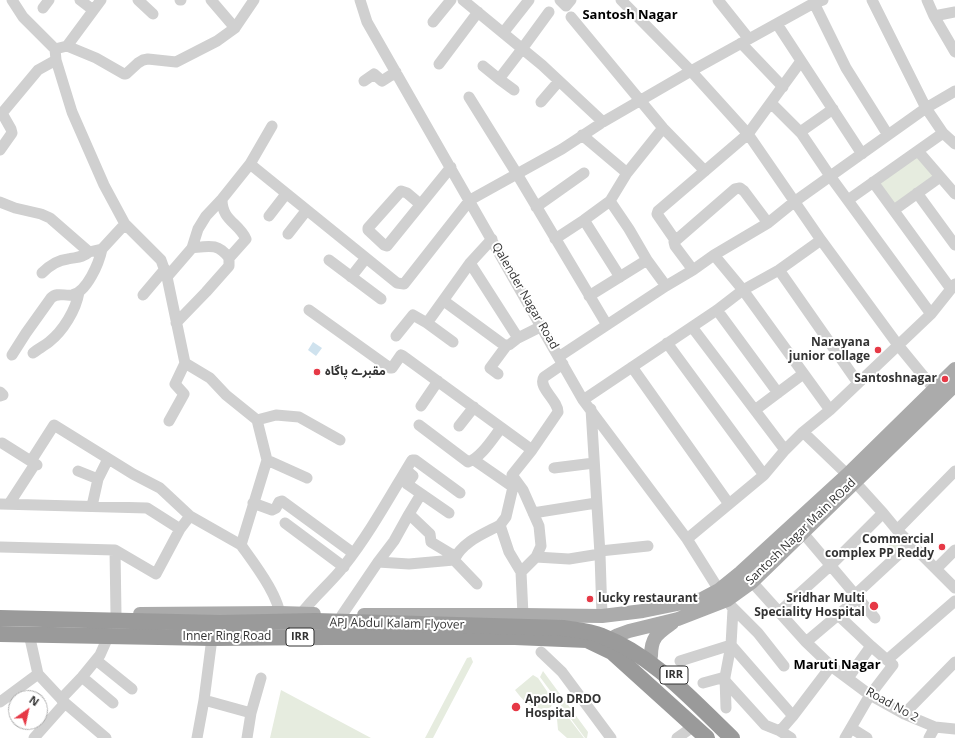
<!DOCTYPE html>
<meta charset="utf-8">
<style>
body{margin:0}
#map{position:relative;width:955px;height:738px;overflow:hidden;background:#fff;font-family:"Open Sans",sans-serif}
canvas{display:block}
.north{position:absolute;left:8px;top:690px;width:40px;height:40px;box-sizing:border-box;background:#fff;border:1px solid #adadad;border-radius:50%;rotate:34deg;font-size:11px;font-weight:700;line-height:16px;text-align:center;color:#333}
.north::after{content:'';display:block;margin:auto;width:14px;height:18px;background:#e63946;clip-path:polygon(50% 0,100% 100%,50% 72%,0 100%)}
</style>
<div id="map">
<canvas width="955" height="738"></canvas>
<div class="north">N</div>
</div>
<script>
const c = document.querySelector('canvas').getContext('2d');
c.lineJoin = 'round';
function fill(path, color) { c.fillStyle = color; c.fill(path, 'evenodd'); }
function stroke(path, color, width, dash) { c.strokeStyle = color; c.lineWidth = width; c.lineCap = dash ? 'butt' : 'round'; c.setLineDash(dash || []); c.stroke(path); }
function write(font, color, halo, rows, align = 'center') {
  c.font = font + ' "Open Sans","Noto Sans Arabic",sans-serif'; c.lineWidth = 4; c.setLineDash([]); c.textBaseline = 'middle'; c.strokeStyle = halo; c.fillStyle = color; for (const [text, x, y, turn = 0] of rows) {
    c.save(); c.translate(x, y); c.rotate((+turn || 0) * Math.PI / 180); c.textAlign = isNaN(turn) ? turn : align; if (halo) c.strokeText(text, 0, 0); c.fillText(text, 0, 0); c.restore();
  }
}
fill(new Path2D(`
 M917,152L937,177L894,208L875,181Z
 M897,537L904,545L893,554L887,547Z
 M471,657L473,662L433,738H425L467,658Z
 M543,671L588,732L587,738H585L540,677Z
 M533,675L538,678L553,700L551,707C537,715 523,701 515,690Z
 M281,690L371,738H270Z
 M561,710L565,713L584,738H567L558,730L557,719L558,715L556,712Z`), '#e6ecdf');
fill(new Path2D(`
 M313,342L322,348L316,356L308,350Z`), '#cfe2ee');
stroke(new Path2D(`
 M12,0L23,17L55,49L56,60L72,112L104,185L125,224L161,260L167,277L185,363L210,378L226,395L257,420L267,460L241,545C253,562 282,599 280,620
 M80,0L93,10
 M138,0L153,14
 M180,0H181
 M211,0L235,28
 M360,0L367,22L583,400L687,539L719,590
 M463,0L542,65L603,122
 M560,0L566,6L571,0
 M621,0L691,71L748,134L821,240L898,345L939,395
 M718,0L749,39
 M872,0L926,108L943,133L955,144
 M927,0L934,16L955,52
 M814,3L846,68L888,135
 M43,8L49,0
 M934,16L955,12
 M571,17L663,128L705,171
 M433,22L451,0
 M777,24L862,154
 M503,33L529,0
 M741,43L783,87
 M67,46L101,0
 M55,49L67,46L96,58L124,74H126L138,63L143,60L148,59L176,62L217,41L235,28L254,0
 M439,64L478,12
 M483,66L499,79L522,49L549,12
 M499,79L514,90
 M364,81L374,74L382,81L396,72
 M469,97L517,174L607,325
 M541,102L559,81
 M771,103L801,133L830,176L931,314
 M663,128L627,173L610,201L629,229L647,260L666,286
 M801,133L803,130L833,109
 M582,135L627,173
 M0,150L12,133L11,129L3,115V112L38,70L56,60
 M918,151L955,194
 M250,164L272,126
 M873,182L951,289
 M917,193L955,245
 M222,199C222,221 238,222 246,239L229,258
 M848,200L943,133
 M0,202L15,208L41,214L50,218L89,252L102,249L125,224
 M420,204L407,193L401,191L368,228V230L384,245L387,246L451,167
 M536,207L584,173
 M894,210L940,177
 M269,216L286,194
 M584,220L620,277
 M288,234L306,211
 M555,239L584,220L610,201
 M675,240L657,214L658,211L748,134L801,61
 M714,255L743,290L830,410
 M329,260L381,299
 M470,263L518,338L542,326
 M693,270L675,246L674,242L735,189L740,188L744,191L768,223
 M779,270L858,383
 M42,273C49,266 57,260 68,259C77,257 82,258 89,252
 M167,277L192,248L198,229L206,216L222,199L250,164L397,283L404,284L470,200L562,149L603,122L691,71L814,3L823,0
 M351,277L366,258
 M143,295L165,269
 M589,296L647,260
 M444,301L504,345H509L518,338
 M309,310L390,368H392L401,355L403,356L532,450L558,412C558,400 537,387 544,377L563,364
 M717,310L778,393
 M176,323L206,292L229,266V258C218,243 209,246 192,248
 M427,323L470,263L492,239
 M692,327L785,450
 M396,336L413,315L427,323L453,342
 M667,343L764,475
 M33,353C38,349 44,346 49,342C63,331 76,310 79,292
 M12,355L26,333L51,298C57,292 64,296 72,295C87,292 99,263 102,249
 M560,356L666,286L693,270L714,255L768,223L794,202L926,108L955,91
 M632,367L729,504
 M498,374L490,368L507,345
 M0,392L3,395L0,396
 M583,400L717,310L743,290L779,270L821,240
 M421,406L438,381
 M591,409L600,554L602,616
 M755,410L803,374
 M257,420L276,415L299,417L340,440
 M169,421L184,394L175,384L185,363
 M419,425L468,462C481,458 493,438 501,428
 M459,426L474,407
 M2,443L37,465
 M267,460L307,478
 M474,460L513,487
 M554,468L594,463
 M406,470L413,476L407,484L449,513
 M78,471L98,479L92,506
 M512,475L523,490L539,526L541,546L536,557L521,572
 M98,479L108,459
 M421,494L409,514L430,534L431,542L451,554L457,555
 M253,503L272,510L276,508L279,502L282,501L353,553
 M0,504L147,508L180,529
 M9,504L35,464
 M533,513L596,503
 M883,513L897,530L955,588
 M190,516L241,545
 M285,523L344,567
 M897,530L955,471
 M803,533L875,618
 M687,539L764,475L785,450L803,432L830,410L931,314L955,284
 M0,547L115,550L156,574L180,529L190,516L160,488L133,474L54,425L31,461
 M115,550L116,614
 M600,551L648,546
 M536,557L569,559L600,554
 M454,560C462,542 483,534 500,525
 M378,562L409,564L454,560L477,584
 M936,569L955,550
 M752,582L806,642L831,666L870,695L904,714L935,727L955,729
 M856,594L911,543
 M731,606L758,633L784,666
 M779,612L831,565L883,513L854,481L803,432
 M301,614C314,596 331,583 344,566C370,533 390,496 412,460H415L460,493
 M342,615L378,562L394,541L409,514
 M523,615L521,572L509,552L500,525L506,517L513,487L512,475L532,450
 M838,615L858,598
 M29,634L38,674L65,703L106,738
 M806,642L838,615L871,646L848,678
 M871,646L887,660
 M541,652L562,672L611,738
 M96,660L132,689
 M680,661L731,645L793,716
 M82,677L113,703
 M726,682L765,725L780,731L791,738
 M703,683L725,677
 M61,699L82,677L100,655L108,637
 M204,700L251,713L261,678
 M0,702L38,674
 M726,708L725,677L731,645L733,609
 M904,714L955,662
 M851,728L867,738
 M780,731L793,716L831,666
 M34,738L65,703
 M197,738L204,700L212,638
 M247,738L251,713
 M677,738L694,726
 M845,738L870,695L893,665L887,660L955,601
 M929,738L935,727`), '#d0d0d0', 11);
stroke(new Path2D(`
 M140,614L280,613L314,614
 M364,615H523L602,616L643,611L702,599L719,590L740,573L847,475L955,369
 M601,644L618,635L629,631L678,619L727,600L752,582L955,385
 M651,656C651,637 658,633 672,623`), '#ababab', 14);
stroke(new Path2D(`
 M0,634L212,638L326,637H515L587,640L612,652L707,738`), '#9a9a9a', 16);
stroke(new Path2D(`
 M0,618L220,623L315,621L563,628C576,630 590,631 602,636C654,656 692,700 732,738`), '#9a9a9a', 16);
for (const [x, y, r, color] of [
 [878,350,4,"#e63946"],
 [317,372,4,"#e63946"],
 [945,379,4,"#e63946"],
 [942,547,4,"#e63946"],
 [590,599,4,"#e63946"],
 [874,606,5,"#e63946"],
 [516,707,5,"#e63946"]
]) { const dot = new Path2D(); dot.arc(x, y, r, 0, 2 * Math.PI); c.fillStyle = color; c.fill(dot); stroke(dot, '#fff', 1.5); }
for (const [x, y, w] of [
 [300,637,28],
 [674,675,28]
]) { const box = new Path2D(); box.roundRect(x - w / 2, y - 9, w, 18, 3); c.fillStyle = '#fff'; c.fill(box); stroke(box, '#333', 1); }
write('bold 11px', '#333', null, [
 ["IRR",300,637],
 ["IRR",674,675]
]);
write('12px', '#333', '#fff', [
 ["Qalender Nagar Road",525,296,60],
 ["Santosh Nagar Main ROad",801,532,-44],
 ["APJ Abdul Kalam Flyover",397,624,1],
 ["Inner Ring Road",227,637],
 ["Road No 2",892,705,29]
]);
write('bold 12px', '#333', '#fff', [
 ["Narayana",870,343],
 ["junior collage",870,357],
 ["مقبرے پاگاہ",325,372,"left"],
 ["Santoshnagar",937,379],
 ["Commercial",934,540],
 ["complex PP Reddy",934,554],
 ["lucky restaurant",598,599,"left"],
 ["Sridhar Multi",865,599],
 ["Speciality Hospital",865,613],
 ["Apollo DRDO",525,700,"left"],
 ["Hospital",525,714,"left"]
], 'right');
write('bold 13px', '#000', '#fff', [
 ["Santosh Nagar",630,15],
 ["Maruti Nagar",837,665]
]);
</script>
